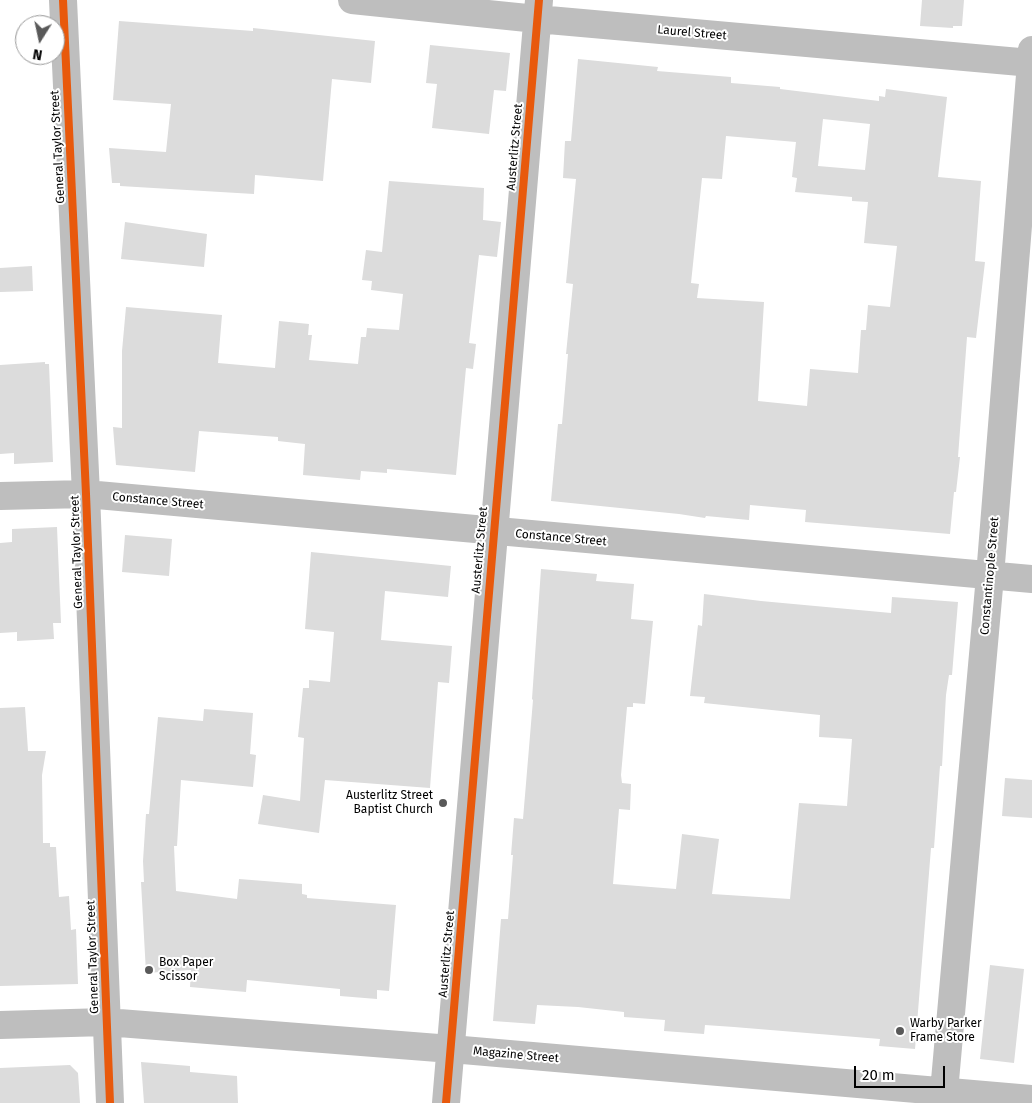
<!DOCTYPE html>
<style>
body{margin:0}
#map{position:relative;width:1032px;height:1103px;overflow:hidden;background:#fff;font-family:"Fira Sans",sans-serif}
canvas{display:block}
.north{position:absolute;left:15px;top:15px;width:50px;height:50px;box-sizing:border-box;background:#fff;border:1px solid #999;border-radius:50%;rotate:190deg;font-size:14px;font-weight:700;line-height:20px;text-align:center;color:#000}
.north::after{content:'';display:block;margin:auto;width:18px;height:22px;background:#595959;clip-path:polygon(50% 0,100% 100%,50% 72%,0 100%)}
.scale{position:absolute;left:854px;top:1066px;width:91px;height:22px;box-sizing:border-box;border:2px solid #000;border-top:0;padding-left:6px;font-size:15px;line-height:18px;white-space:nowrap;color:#000;-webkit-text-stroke:4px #fff;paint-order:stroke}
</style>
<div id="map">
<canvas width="1032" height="1103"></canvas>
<div class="north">N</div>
<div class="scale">20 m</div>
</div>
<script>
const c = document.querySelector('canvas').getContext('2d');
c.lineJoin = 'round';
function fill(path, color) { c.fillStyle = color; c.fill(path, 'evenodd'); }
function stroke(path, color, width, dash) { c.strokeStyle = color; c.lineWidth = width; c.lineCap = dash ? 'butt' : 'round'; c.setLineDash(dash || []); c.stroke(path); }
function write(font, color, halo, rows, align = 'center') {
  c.font = font + ' "Fira Sans",sans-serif'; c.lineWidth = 4; c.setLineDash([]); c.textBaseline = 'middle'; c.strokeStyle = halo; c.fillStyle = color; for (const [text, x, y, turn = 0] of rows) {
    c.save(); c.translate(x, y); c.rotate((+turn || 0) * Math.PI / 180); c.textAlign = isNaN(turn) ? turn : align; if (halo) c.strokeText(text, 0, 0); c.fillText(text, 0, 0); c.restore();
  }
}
fill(new Path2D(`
 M922,0H964L962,26H953V28L920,26Z
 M119,21L253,31V28L375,41L371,83L332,79L323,181L255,175L254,194L120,186V183H112L109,148L166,152L171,104L113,100Z
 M430,45L510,53L506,91L494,90L489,134L432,128L437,84L426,83Z
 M578,59L658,67L657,71L731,77V83L780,87V89L879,101V96L885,97L886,89L947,97L938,177L981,181L975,261L985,262L976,338L967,337L958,457H960L956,492H954L950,534L805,522L806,510L750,505L749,520L706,516L705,518L679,514L551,501L558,424H562L568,354H566L573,284L566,283L576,179L563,178L565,141H571ZM823,119L870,124L865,170L818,166ZM726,136L796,142L792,177L797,178L795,192L852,197V201L868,202L864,243L897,246L890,307L868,305L866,330H861L858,373L810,369L807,406L758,401L764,302L697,298L699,284L691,283L702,178L722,179Z
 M389,181L484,188L483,220L501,222L497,257L479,255L469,343L476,344L473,369L466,368L456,475L387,469V473L361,471L360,480L303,475L305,444L278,441V437L199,431L195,472L116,465L113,427L122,428V351L126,307L222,315L218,363L275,368L279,321L309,324L308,335H312L309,360L358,364L361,337H366L367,328L399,330L403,294L371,290L372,281L362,280L366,250L382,252Z
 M125,222L207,234L204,267L121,259Z
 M32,266L33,291L0,292V268Z
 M45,362V364H49L53,462L14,464V453L0,454V365Z
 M57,527L61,623H53L54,639L17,641V632L0,633V543L12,542V529Z
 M125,535L172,539L169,576L122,572Z
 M311,552L451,566L448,597L385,591L381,640L452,646L449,683L438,682L430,788L325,780L319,833L258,824L263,795L300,801L304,738L298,737L303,688H309V680L330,682L334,632L305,629Z
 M541,569L597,574L596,581L634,584L631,619L653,621L645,704L633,703V707H627L621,775L622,783L631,784L630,810L619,809L613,884L676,889L682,834L719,839L712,894L790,899L799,803L847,806L852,739L819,737L820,715L704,703L705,697L690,696L698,625L702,626L704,594L761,601L891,613L892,597L958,602L952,675H949L946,695L942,766H940L934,848H931L915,1049L879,1046L880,1039L734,1027L705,1025L704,1034L664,1031L665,1020L624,1017V1012L578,1007L537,1005L535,1024L493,1021L501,919H508L513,855H511L514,818L523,819L533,700L532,699Z
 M25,707L28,751H46L42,775L43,843H50V847H56L59,897L69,896L71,930L76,929L78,984L0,986V708Z
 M204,709L253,713L250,754L256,755L253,787L181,780L177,846H174L176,891L237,899L239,879L302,884V894L307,895V898L396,905L389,991L377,990V999L340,996V989L247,980L246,992L190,987L191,970L146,973L141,882H144L143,861L146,814H149L158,717L203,721Z
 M1005,778L1032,780V818L1002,816Z
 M990,965L1024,969L1014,1063L980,1059Z
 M141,1062L190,1066V1072L237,1076L238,1103H144Z
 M70,1065L78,1073L80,1103H0V1068Z`), '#dcdcdc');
stroke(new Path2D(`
 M63,0L86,494L110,1103
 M352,0L537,19L1032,63
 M0,496L86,494L1032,579
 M0,1025L106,1022L451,1049L1032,1099
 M446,1103L539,0
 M943,1103L990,576L1032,50`), '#bebebe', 28);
stroke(new Path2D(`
 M63,0L86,494L110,1103
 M446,1103L539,0`), '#e8590c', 8);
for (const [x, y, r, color] of [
 [443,803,5,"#595959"],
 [149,970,5,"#595959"],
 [900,1031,5,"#595959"]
]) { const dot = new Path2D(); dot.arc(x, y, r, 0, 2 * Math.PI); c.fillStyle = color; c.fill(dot); stroke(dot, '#fff', 2); }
write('12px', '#000', '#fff', [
 ["Laurel Street",692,33,5],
 ["General Taylor Street",58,147,-93],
 ["Austerlitz Street",515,147,-85],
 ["Constance Street",158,501,5],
 ["Constance Street",561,538,5],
 ["Austerlitz Street",480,550,-85],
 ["General Taylor Street",77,552,-92],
 ["Constantinople Street",990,576,-85],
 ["Austerlitz Street",447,954,-85],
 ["General Taylor Street",93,957,-92],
 ["Magazine Street",516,1055,5]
]);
write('12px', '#000', '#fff', [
 ["Austerlitz Street",433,796,"right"],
 ["Baptist Church",433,810,"right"],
 ["Box Paper",159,963],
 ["Scissor",159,977],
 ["Warby Parker",910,1024],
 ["Frame Store",910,1038]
], 'left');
</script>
